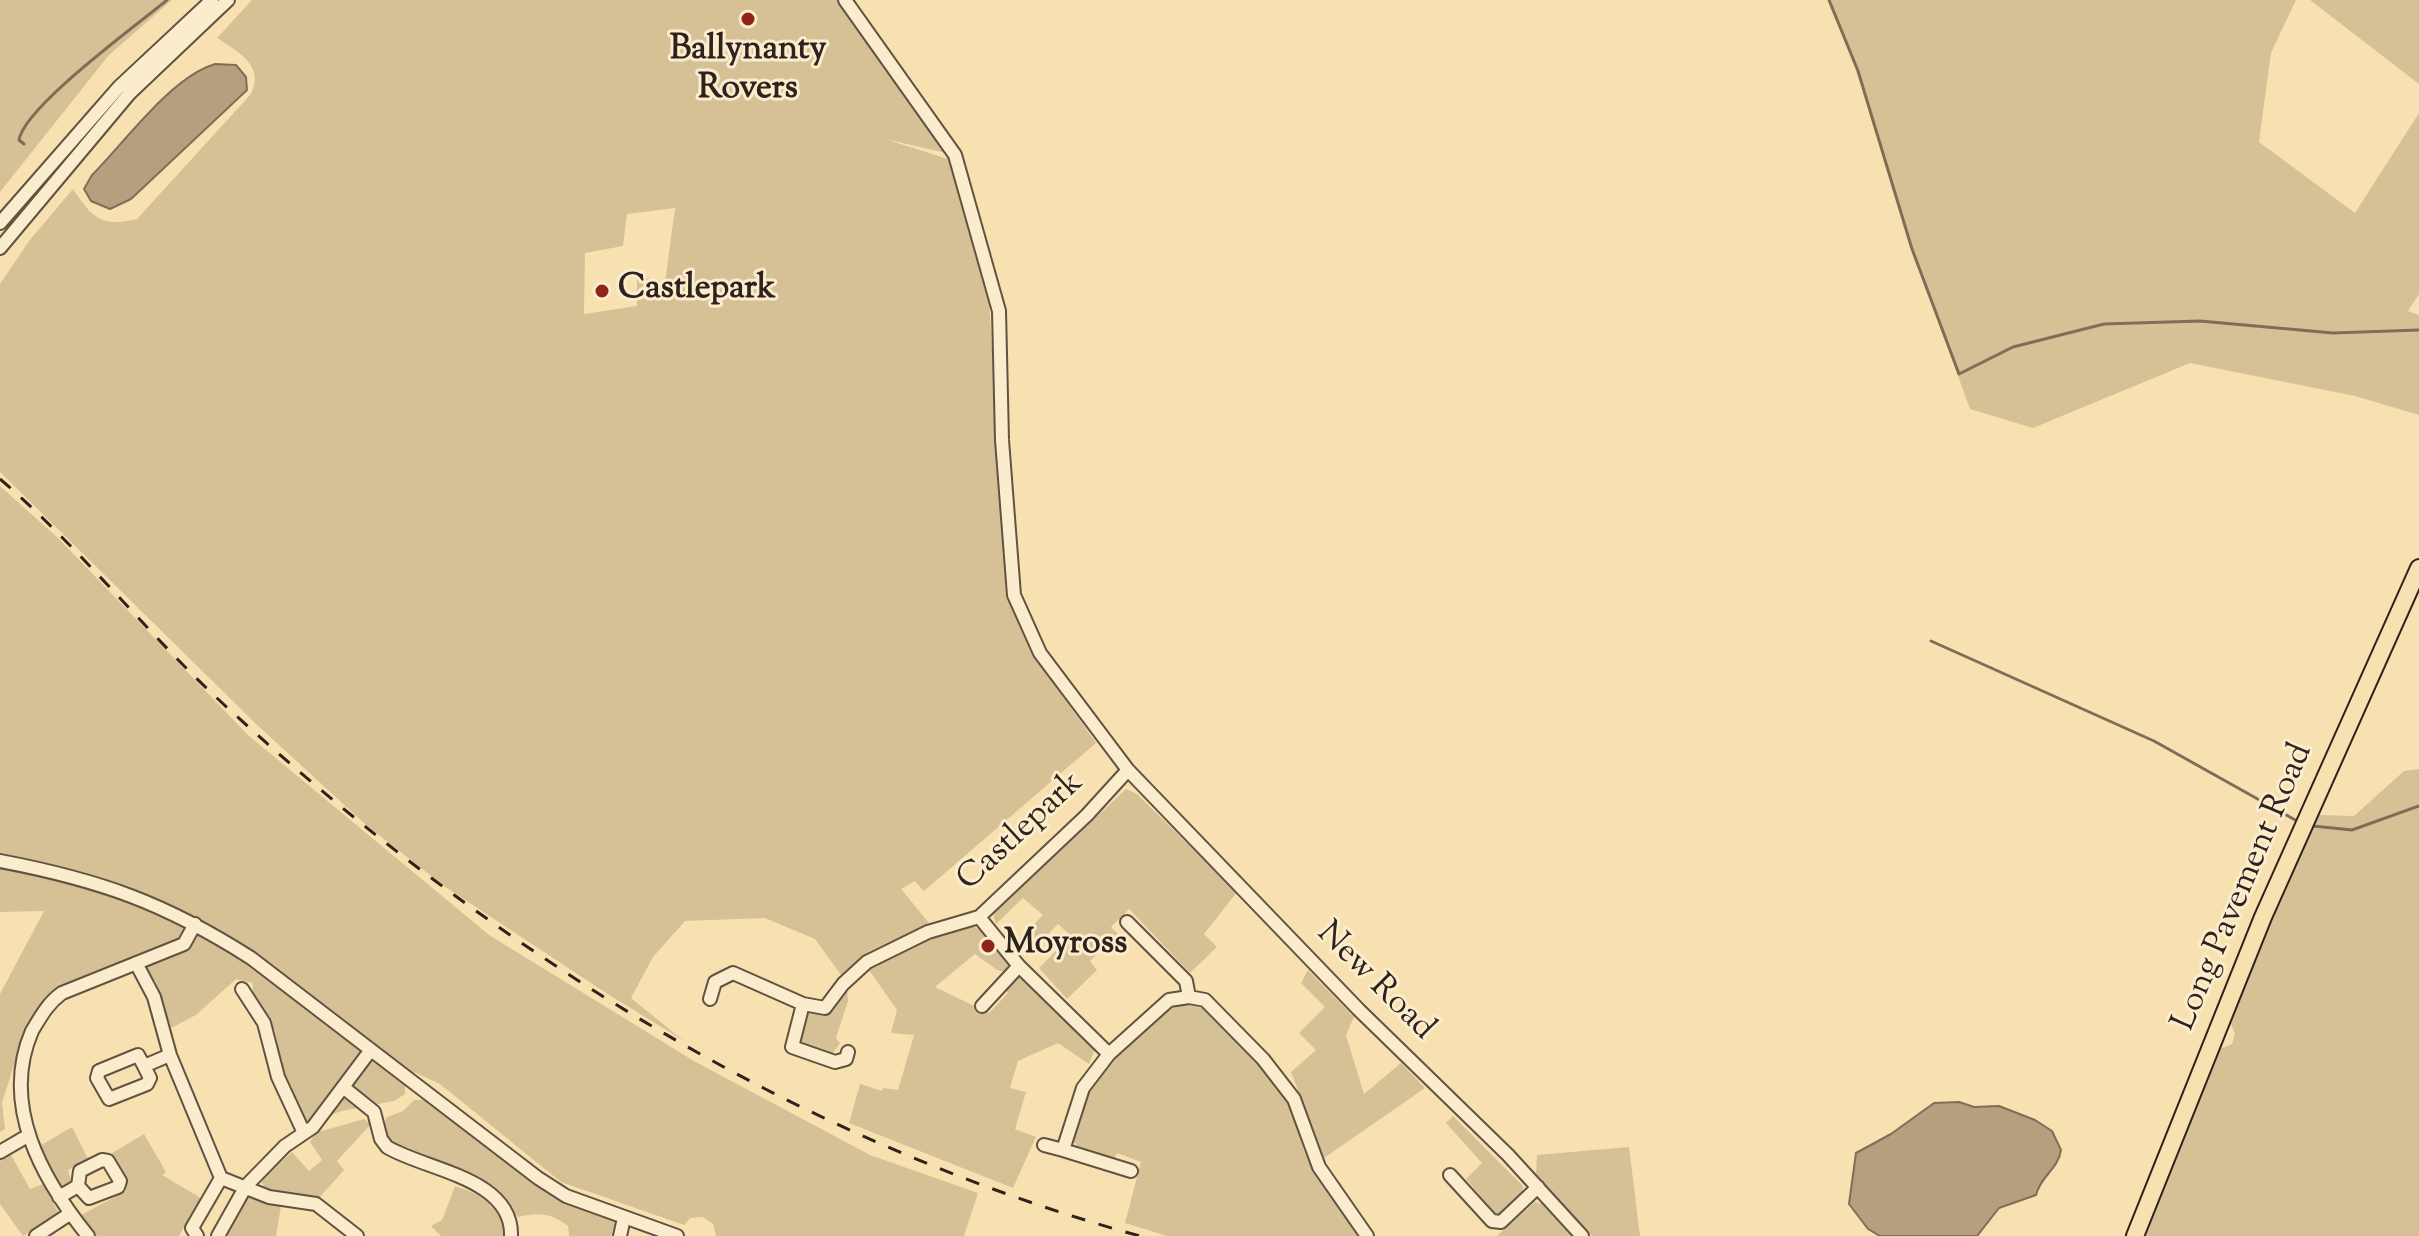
<!DOCTYPE html>
<style>
body{margin:0}
canvas{display:block;background:#f8e1b0}
</style>
<canvas width="2419" height="1236"></canvas>
<script>
const c = document.querySelector('canvas').getContext('2d');
c.lineJoin = 'round';
function fill(path, color) { c.fillStyle = color; c.fill(path, 'evenodd'); }
function stroke(path, color, width, dash) { c.strokeStyle = color; c.lineWidth = width; c.lineCap = dash ? 'butt' : 'round'; c.setLineDash(dash || []); c.stroke(path); }
function write(font, color, halo, rows, align = 'center') {
  c.font = font + ' "Sorts Mill Goudy",serif'; c.lineWidth = 6; c.setLineDash([]); c.textBaseline = 'middle'; c.strokeStyle = halo; c.fillStyle = color; for (const [text, x, y, turn = 0] of rows) {
    c.save(); c.translate(x, y); c.rotate((+turn || 0) * Math.PI / 180); c.textAlign = isNaN(turn) ? turn : align; if (halo) c.strokeText(text, 0, 0); c.fillText(text, 0, 0); c.restore();
  }
}
fill(new Path2D(`
 M0,0H172L109,55L0,192Z
 M252,0H845L955,155L885,139L951,160L989,300L1007,590L1031,652L1096,743L924,891L915,881L901,889L929,923L870,951L841,975L815,939L765,918L685,921L653,957L631,998L684,1041L606,993L444,886L365,824L254,722L0,472V284L29,241L73,189C92,217 101,228 137,219L251,94C265,65 238,52 217,38ZM675,208L665,282L637,276V306L584,314L585,253L623,246L627,214Z
 M1829,0H2296L2271,53L2259,142L2355,213L2419,113V294L2408,311L2419,315V415L2355,396L2190,363L2033,428L1970,409L1912,249L1858,72Z
 M2310,0H2419V84Z
 M0,486L58,538L248,735L489,935L694,1061L870,1155L978,1193L964,1236H716L713,1224L703,1217L690,1218L684,1225L561,1182L440,1084L414,1072L405,1083V1094L394,1101L342,1111L305,1123L284,1078L275,1031L253,999V983L236,979L196,1015L171,1028L155,980L122,965L72,981L47,996L23,1036L2,1103L5,1129L0,1132V994L44,911L0,912Z
 M2419,769V1236H2143L2213,1052L2232,1044L2235,1034L2228,1017L2319,815L2354,816L2404,771Z
 M1126,789L1137,794L1237,892L1204,934L1217,947L1190,973L1129,909L1111,927L1118,934L1090,961L1097,970L1067,999L1039,968L1071,936L1058,924L1027,956L1015,943L1043,915L1023,898L996,924L993,914Z
 M963,924L980,929L1010,964L1006,972L997,970L975,954L935,987L989,1013L1008,993L1004,988L1013,979L1022,976L1095,1049L1089,1064L1058,1043L1018,1061L1010,1088L1026,1092L1015,1129L1036,1137L1013,1188L849,1123L860,1084L882,1091L883,1088L898,1090L914,1035L891,1033L897,1010L869,970Z
 M1308,970L1354,1017L1346,1035L1364,1094L1401,1063L1425,1088L1324,1158L1291,1072L1316,1050L1299,1033L1325,1007L1301,983Z
 M847,987L848,1001L836,1038L840,1043L831,1056L800,1044L807,1014L833,1009Z
 M1182,1004L1206,1009L1286,1093L1305,1154L1357,1236H1167L1125,1223L1141,1162L1117,1153L1114,1160L1083,1151L1071,1139C1077,1122 1081,1101 1090,1086C1104,1059 1154,1013 1182,1004Z
 M414,1100H425L534,1183L564,1202L615,1222L611,1236H569L568,1226C551,1213 540,1212 518,1217L491,1187L399,1149L381,1130L387,1117L403,1111Z
 M1453,1116L1523,1186L1521,1195L1498,1216L1466,1179L1482,1163L1446,1123Z
 M364,1119L371,1124L337,1161L344,1170L320,1197C300,1197 271,1201 260,1180L292,1152L309,1171L322,1160L310,1142L315,1133Z
 M72,1127L88,1159L68,1170L72,1185L63,1188L38,1147Z
 M144,1134L166,1172L162,1175L201,1198L179,1236H97L81,1215L126,1191V1181L112,1153Z
 M1629,1147L1640,1236H1592L1536,1175L1537,1155Z
 M11,1155L30,1189L43,1184L58,1212L57,1216L23,1236L0,1204V1161Z
 M455,1186C480,1194 506,1206 504,1236H441L431,1226L442,1220Z
 M250,1194L281,1206L276,1236H225Z
 M1535,1202L1542,1204L1572,1236H1497Z`), '#d6c197');
const water = new Path2D(`
 M215,64L236,65L246,77L247,90L131,199L110,209L91,201L84,189L92,175C125,142 171,77 215,64Z
 M1959,1102L1974,1107L1999,1106L2035,1120L2052,1131L2061,1150C2058,1170 2041,1175 2036,1195L1999,1208L1977,1236H1880L1868,1229L1849,1204L1856,1153L1891,1134L1934,1103Z`);
fill(water, '#b4a07e');
stroke(water, '#7f6e57', 2);
stroke(new Path2D(`
 M1829,0L1858,71L1912,249L1959,374L2013,347L2104,324L2200,321L2333,333L2419,330
 M24,144L19,140C24,107 137,25 167,0
 M1931,641L2154,741L2297,821
 M2313,826L2352,830L2419,806`), '#7f6e57', 3);
const minor = new Path2D(`
 M845,0L955,155L999,311L1002,440L1014,595L1040,653L1128,770L1359,1010L1508,1155L1582,1236
 M0,223L119,87L212,0
 M0,248L129,94L228,0
 M0,861C100,880 165,903 251,958L538,1178L566,1196L677,1236
 M979,917L1019,966L1109,1054
 M1127,922L1186,981L1189,997
 M136,963L154,997L170,1055L221,1178
 M242,989L264,1023L278,1077L304,1133
 M710,999L715,982L733,973L803,1004L825,1008L843,984L867,962L928,932L979,917L1087,815L1128,770
 M803,1004L792,1047L835,1062L846,1059L848,1052
 M982,1006L1019,966
 M144,1066L138,1055L99,1071L97,1078L109,1099L147,1084L150,1078L144,1066L170,1055
 M343,1087L374,1112L381,1139L387,1147C425,1170 513,1178 511,1236
 M1044,1145L1063,1150
 M0,1152L24,1138
 M1131,1171L1063,1150L1083,1088L1109,1054L1169,1000L1189,997L1205,1000L1263,1059L1294,1099L1319,1167L1367,1236
 M1450,1175L1492,1221L1501,1222L1538,1187
 M59,1197L78,1186L80,1171L102,1160L108,1161L120,1181L118,1187L89,1198L78,1186
 M36,1236L68,1215
 M88,1236C42,1179 0,1105 32,1031C41,1016 48,1003 62,993L184,944L195,924
 M197,1236L192,1228L221,1178L269,1197L316,1204L357,1236
 M218,1236L246,1186L285,1146L313,1127L370,1051
 M620,1236L624,1218`);
const major = new Path2D(`
 M2135,1236L2263,917L2419,568`);
stroke(minor, '#615242', 16);
stroke(major, '#2f221d', 20);
stroke(minor, '#faeccc', 12);
stroke(major, '#f8e1b0', 16);
stroke(new Path2D(`
 M0,479C83,550 150,638 231,711C492,950 797,1142 1140,1236`), '#2f221d', 3, [14, 14]);
for (const [x, y, r, color] of [
 [748,19,8,"#8f2418"],
 [602,291,8,"#8f2418"],
 [988,946,8,"#8f2418"]
]) { const dot = new Path2D(); dot.arc(x, y, r, 0, 2 * Math.PI); c.fillStyle = color; c.fill(dot); stroke(dot, '#faeccc', 3); }
write('bold 34px', '#2f221d', '#faeccc', [
 ["Ballynanty",748,52,"center"],
 ["Rovers",748,91,"center"],
 ["Castlepark",618,291],
 ["Moyross",1004,946]
], 'left');
write('34px', '#2f221d', '#faeccc', [
 ["Castlepark",1022,833,-43],
 ["Long Pavement Road",2245,888,-67],
 ["New Road",1374,983,45]
]);
</script>
